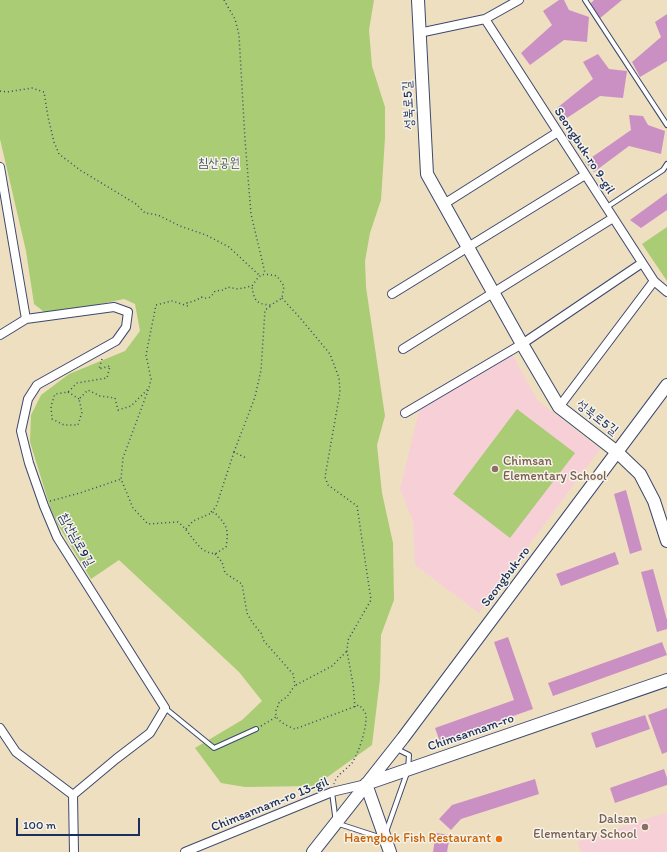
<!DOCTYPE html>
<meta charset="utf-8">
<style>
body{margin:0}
#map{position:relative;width:667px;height:852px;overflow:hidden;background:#eedfc0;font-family:Itim,sans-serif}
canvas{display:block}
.scale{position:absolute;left:16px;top:818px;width:124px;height:18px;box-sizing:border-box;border:2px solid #1b2f5e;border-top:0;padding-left:5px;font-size:12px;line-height:14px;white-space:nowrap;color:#1b2f5e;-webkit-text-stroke:3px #f7f3e8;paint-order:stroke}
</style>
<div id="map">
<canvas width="667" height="852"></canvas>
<div class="scale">100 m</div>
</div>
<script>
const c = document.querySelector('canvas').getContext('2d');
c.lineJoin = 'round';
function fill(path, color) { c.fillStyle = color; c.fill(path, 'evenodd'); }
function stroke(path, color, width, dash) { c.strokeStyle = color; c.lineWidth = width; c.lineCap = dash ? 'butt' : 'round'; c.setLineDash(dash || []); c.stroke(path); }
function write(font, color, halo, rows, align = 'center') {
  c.font = font + ' Itim,"Poor Story",sans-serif'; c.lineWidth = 3; c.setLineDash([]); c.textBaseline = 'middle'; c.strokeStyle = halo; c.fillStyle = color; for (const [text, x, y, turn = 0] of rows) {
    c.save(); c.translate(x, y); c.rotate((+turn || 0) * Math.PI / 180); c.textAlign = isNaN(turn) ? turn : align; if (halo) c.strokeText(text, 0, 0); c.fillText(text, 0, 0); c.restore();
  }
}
fill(new Path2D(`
 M512,354L537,400L600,449L479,613L415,565L413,521L400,489L420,407Z
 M667,812V852H581L577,842Z`), '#f6cfd7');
fill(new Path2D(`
 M0,0H374L369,30L372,66L385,107V138L381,200L370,233L365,261L366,287L385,416L377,445L382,493L393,543L394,600L381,635L380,679L372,745L315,786L245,787L221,783L195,748L242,720L262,701L239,672L119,560L91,579L58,525L51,510L30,442L31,415L41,395L69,374L125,351L140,331L135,304L124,299L48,315L34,304L26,251L0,139Z
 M667,227V281L642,244Z
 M517,409L575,453L510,538L453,494Z`), '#aacc75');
fill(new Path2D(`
 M559,0H564L569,10L589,17L587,42L564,40L530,65L521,53L552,25L543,11Z
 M594,0H622L599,19L590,4Z
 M667,14V61L640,77L632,62L661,37L655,22Z
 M598,54L609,69L627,71L623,98L600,96L567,118L557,108L593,79L583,62Z
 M629,115L643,116L648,125L665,131L661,154L629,146L594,172L585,162L631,130Z
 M667,193V210L641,228L630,220Z
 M626,490L642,550L630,554L614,494Z
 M615,552L619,564L561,586L556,574Z
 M653,569L667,620V629L657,632L641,572Z
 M508,637L533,709L440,742L435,728L514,700L494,642Z
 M662,642L667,655L553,696L548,683Z
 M667,708V752L662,754L648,715Z
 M645,715L650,729L596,748L591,733Z
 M664,769L667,778V785L615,803L610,788Z
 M535,779L539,794L461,819L451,830L439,819L452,805Z
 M436,833L450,835L447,852H433Z`), '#cb90c3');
const lane = new Path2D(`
 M585,0L667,125
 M607,207L663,170L667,164
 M165,708L214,748L256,729
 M332,792L336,823L382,838
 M386,832L408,770L409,755L397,749`);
const street = new Path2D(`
 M485,19L654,281L667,292
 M419,33L485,19L519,0
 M0,167L26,319
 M444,204L558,132
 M392,294L585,175
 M0,335L26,319L114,307L128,312L126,327L116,341L37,385L28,399L21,431L29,463L44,506L57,537L165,708L150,733L116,759L73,795L74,852
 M403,349L613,218
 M559,407L654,281
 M405,413L522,344L642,263
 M0,728L16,752L73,795
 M185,852L332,792L366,784`);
const secondary = new Path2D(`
 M418,0L427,174L522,344L559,407L617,452L640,474L654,501L667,541
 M366,784L667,680
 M366,784L390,852
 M313,852L403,738L667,385`);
stroke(lane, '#3b496d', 6);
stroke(street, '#3b496d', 10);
stroke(secondary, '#3b496d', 14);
stroke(new Path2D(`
 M224,0L235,19L239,35L245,140L251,214L265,273
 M0,91L7,92L32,88L44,92L48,117L54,142L59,154L80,170L136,204L145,213L158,215L180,226L206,235L229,247L259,275
 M282,298L301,319L330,354L339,378L340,392L325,477L328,485L357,506L371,600L348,640L347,651L353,684L355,707
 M102,359L99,369L110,366L107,378L77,383L68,392L55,394L51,406L52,419L64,425H78L82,412L79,399L88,390L100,396L115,398L118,410L131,406L148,389
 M68,392L79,399
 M234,452L255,397L261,370L265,310L271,306
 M50,501L80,493L121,479
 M211,512L216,507L234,452L246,458
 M186,529L193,521L214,512C227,525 229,529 226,547L215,554C210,553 206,552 202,549C193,541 188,530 178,522L148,524L133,508L121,479L123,458L149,388L151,379L146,355L156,305L172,301L188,306L187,303L197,300L201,297C209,300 211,297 215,291L224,290L227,287L238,289L252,286C261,273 261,273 277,276L284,286L282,298L271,305C256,304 254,301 252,286
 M215,554L222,562L225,573L242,584L247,613L252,622L261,633L264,641L293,674L295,685L287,697L279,702C279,706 276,708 276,711C274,721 288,726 295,729L359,705C362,708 365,711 366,715C367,728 359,752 352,763C346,770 336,775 334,784
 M296,685L332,666L347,651
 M261,726L276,717`), '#3b496d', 1.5, [1, 3]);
stroke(lane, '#fff', 4);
stroke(street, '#fff', 8);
stroke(secondary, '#fff', 12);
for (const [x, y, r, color] of [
 [495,469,4,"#8d6e63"],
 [645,827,4,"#8d6e63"],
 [499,839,4,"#e8710a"]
]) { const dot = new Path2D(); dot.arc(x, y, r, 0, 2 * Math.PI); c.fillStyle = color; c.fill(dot); stroke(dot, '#f7f3e8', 1.5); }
write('13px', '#1b2f5e', '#f7f3e8', [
 ["성북로5길",409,105,-93],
 ["Seongbuk-ro 9-gil",584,151,57],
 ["성북로5길",597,418,38],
 ["침산남로9길",76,540,61],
 ["Seongbuk-ro",506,577,-53],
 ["Chimsannam-ro",471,733,-19],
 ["Chimsannam-ro 13-gil",270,805,-22]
]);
write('13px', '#3f5664', '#f7f3e8', [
 ["침산공원",219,164]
]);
write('13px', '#785e54', '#f7f3e8', [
 ["Chimsan",503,462],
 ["Elementary School",503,477],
 ["Dalsan",637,820,"right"],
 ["Elementary School",637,835,"right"]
], 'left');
write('13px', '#c56008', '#f7f3e8', [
 ["Haengbok Fish Restaurant",491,839]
], 'right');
</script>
